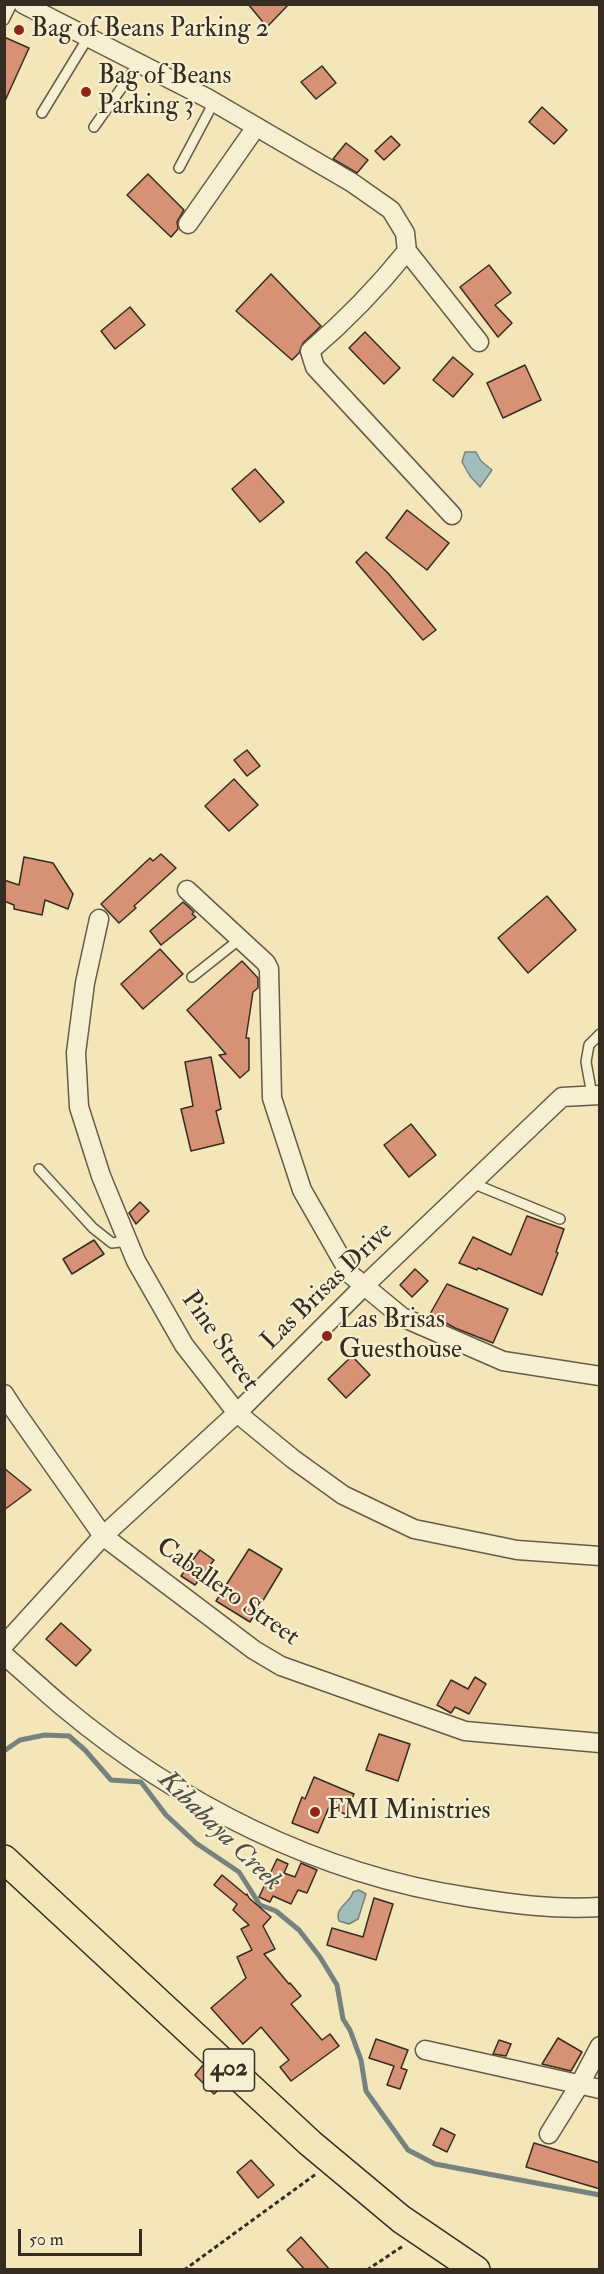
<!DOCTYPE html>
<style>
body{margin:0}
#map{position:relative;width:604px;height:2274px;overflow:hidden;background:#f3e7ba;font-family:"IM FELL Double Pica",serif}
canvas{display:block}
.frame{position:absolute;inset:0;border:6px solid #372c21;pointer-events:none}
.scale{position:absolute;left:18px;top:2229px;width:124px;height:27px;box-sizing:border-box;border:3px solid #372c21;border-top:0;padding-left:8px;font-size:18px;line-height:21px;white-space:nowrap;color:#372c21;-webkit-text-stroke:4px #f7efd2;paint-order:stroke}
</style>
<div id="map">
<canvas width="604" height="2274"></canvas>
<div class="frame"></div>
<div class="scale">50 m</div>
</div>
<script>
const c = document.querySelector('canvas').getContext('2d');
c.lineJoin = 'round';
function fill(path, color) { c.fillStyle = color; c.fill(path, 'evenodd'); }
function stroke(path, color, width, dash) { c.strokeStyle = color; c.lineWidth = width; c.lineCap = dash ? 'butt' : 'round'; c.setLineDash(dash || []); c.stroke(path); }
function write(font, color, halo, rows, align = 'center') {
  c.font = font + ' "IM FELL Double Pica",serif'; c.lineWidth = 4.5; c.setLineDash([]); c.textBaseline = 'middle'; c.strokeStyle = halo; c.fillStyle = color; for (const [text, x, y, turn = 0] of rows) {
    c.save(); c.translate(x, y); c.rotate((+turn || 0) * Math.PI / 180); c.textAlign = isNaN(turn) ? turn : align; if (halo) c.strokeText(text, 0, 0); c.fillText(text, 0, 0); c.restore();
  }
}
const water = new Path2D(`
 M465,452H476L481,461L492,470L480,487L470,476L462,462Z
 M359,1890L366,1894L358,1919L349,1924L339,1921C334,1907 350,1904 353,1892Z`);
fill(water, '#a2bcbc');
stroke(water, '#77827e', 1.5);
stroke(new Path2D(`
 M4,1751L20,1740L45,1735L69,1736L85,1750L111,1780L141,1782L166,1815L196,1843L239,1872L260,1905L276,1911L299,1930L320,1957L337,1985L343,2019L350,2030L361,2060L366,2091L408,2150L435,2164L600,2195`), '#77827e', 5);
const building = new Path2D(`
 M248,4H289L267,27Z
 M4,37L29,48L4,103Z
 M322,66L336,83L316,99L301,82Z
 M542,107L567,130L554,144L529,122Z
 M391,136L400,145L384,160L375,151Z
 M346,143L368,160L357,173L333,159Z
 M148,174L184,210L177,222L178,229L171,237L127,195Z
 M489,265L511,293L495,305L512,323L498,337L460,287Z
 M271,274L321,326L303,343L299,353L292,360L236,311Z
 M130,307L145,325L115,349L101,331Z
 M365,332L400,368L384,384L349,348Z
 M453,357L473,374L453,397L433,380Z
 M525,365L541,400L503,418L487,383Z
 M255,469L284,502L260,522L232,489Z
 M407,510L449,543L427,570L386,538Z
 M366,552L388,573L436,630L423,640L356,562Z
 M247,750L260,766L247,776L234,760Z
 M234,779L258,805L229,831L205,806Z
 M161,854L176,868L134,906L136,908L119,923L101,904L150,858L153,861Z
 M24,857L53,863L73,894L68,909L45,900L42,915L14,909V905L4,901V880L19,885Z
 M547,896L576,930L528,973L498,938Z
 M183,902L194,912L192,914L196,917L161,945L150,931Z
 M160,949L183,974L143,1009L121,984Z
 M242,961L258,978V988L253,992L246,1038H249V1070L240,1078L219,1055L226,1054L187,1010Z
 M211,1057L221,1109L216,1111L224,1143L191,1151L181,1109L193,1106L185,1062Z
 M411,1124L436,1155L409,1177L384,1145Z
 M140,1202L149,1211L136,1224L129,1213Z
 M527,1216L564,1229L556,1252L558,1253L542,1295L478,1268L477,1270L459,1263L473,1237L511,1255Z
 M94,1240L104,1254L72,1274L63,1259Z
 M415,1269L428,1281L412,1297L400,1285Z
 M447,1284L508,1309L493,1343L455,1328L430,1314Z
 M352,1356L370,1375L346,1398L328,1379Z
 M4,1468L31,1490L4,1510Z
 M249,1549L282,1569L250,1622L216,1601Z
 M200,1550L214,1560L195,1585L181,1576Z
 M61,1623L91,1650L76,1666L46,1639Z
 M475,1677L486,1684L469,1714L455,1707L451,1713L437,1705L451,1680L468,1689Z
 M379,1734L410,1744L398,1781L366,1770Z
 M314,1777L354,1794L345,1814L329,1807L318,1833L292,1823L302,1797L305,1799Z
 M277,1859L288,1864L284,1873L295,1877L301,1863L317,1870L307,1893L298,1890L291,1904L273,1896L270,1902L259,1897Z
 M222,1875L246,1895L247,1894L249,1898L271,1917L263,1926L275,1949L264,1954L289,1984L290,1983L301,1996L291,2004L322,2040L330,2034L339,2046L291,2081L280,2067L289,2060L261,2027L243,2044L211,2008L246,1978L237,1957L252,1950L241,1929L249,1925L233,1910L237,1904L214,1885Z
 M374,1898L393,1904L376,1960L327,1945L332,1928L363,1937Z
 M558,2038L582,2052L571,2071L542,2064Z
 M376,2039L408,2050L401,2068L407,2070L400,2089L387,2085L394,2066L369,2058Z
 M499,2040L511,2044L506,2056L493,2054Z
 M203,2065L224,2085L214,2094L195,2075Z
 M441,2128L455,2135L447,2152L433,2145Z
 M534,2143L600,2163V2189L526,2167Z
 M251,2160L274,2185L258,2198L237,2172Z
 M301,2237L330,2270H305L287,2250Z`);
fill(building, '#d79276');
stroke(building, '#372c21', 1.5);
const service = new Path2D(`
 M4,20L12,4
 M42,113L89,36
 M94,127L139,63
 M179,168L214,102
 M192,977L240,939
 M592,1095L586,1062L589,1045L600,1034
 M39,1169L93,1228L112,1243L128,1241
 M472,1183L560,1219`);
const minor = new Path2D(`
 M23,4L207,98L351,182L391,210L405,233L407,251C378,287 345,321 310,351L315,367L452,515
 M188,224L256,127
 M407,251L479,342
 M187,890L266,963L269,969L272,1098L302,1190L350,1274L402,1317L503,1361L600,1376
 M99,919L85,983L76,1053L79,1107L101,1176L136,1261L184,1345L237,1413L293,1459L343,1495L414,1529L517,1550L600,1556
 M4,1394L15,1411L103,1536L254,1650L281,1666L465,1731L600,1743
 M4,1645L103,1536L237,1413L363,1287L562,1097L600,1095
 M4,1655C24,1672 43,1690 62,1706C179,1804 318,1874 468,1897C511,1904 556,1910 600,1907
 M425,2050L600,2089
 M549,2134L580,2084L600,2046`);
const primary = new Path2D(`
 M4,1859L310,2143L401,2219L476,2270`);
stroke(service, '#665b47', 12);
stroke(minor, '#665b47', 21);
stroke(primary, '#372c21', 30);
stroke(new Path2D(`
 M184,2270L316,2174
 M367,2270L403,2246`), '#372c21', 3, [4.5, 3]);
stroke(service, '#f7efd2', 9);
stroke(minor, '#f7efd2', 18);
stroke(primary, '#f3e7ba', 27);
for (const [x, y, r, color] of [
 [19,30,6,"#8f2418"],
 [86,92,6,"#8f2418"],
 [327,1336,6,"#8f2418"],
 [315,1812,6,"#8f2418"]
]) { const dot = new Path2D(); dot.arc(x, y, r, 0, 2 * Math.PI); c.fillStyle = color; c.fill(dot); stroke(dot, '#f7efd2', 2); }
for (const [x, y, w] of [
 [229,2070,51]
]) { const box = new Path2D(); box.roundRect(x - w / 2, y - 21, w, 42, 4.5); c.fillStyle = '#f7efd2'; c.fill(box); stroke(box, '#372c21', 1.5); }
write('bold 24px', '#372c21', null, [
 ["402",229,2070]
]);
write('26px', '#372c21', '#f7efd2', [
 ["Bag of Beans Parking 2",31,30],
 ["Bag of Beans",98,77],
 ["Parking 3",98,107],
 ["Las Brisas",339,1321],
 ["Guesthouse",339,1351],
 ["FMI Ministries",327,1812]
], 'left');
write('26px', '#372c21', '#f7efd2', [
 ["Las Brisas Drive",328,1287,-44],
 ["Pine Street",219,1342,55],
 ["Caballero Street",227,1593,35]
]);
write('italic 27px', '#525048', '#f7efd2', [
 ["Kibabaya Creek",219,1832,44]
]);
</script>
